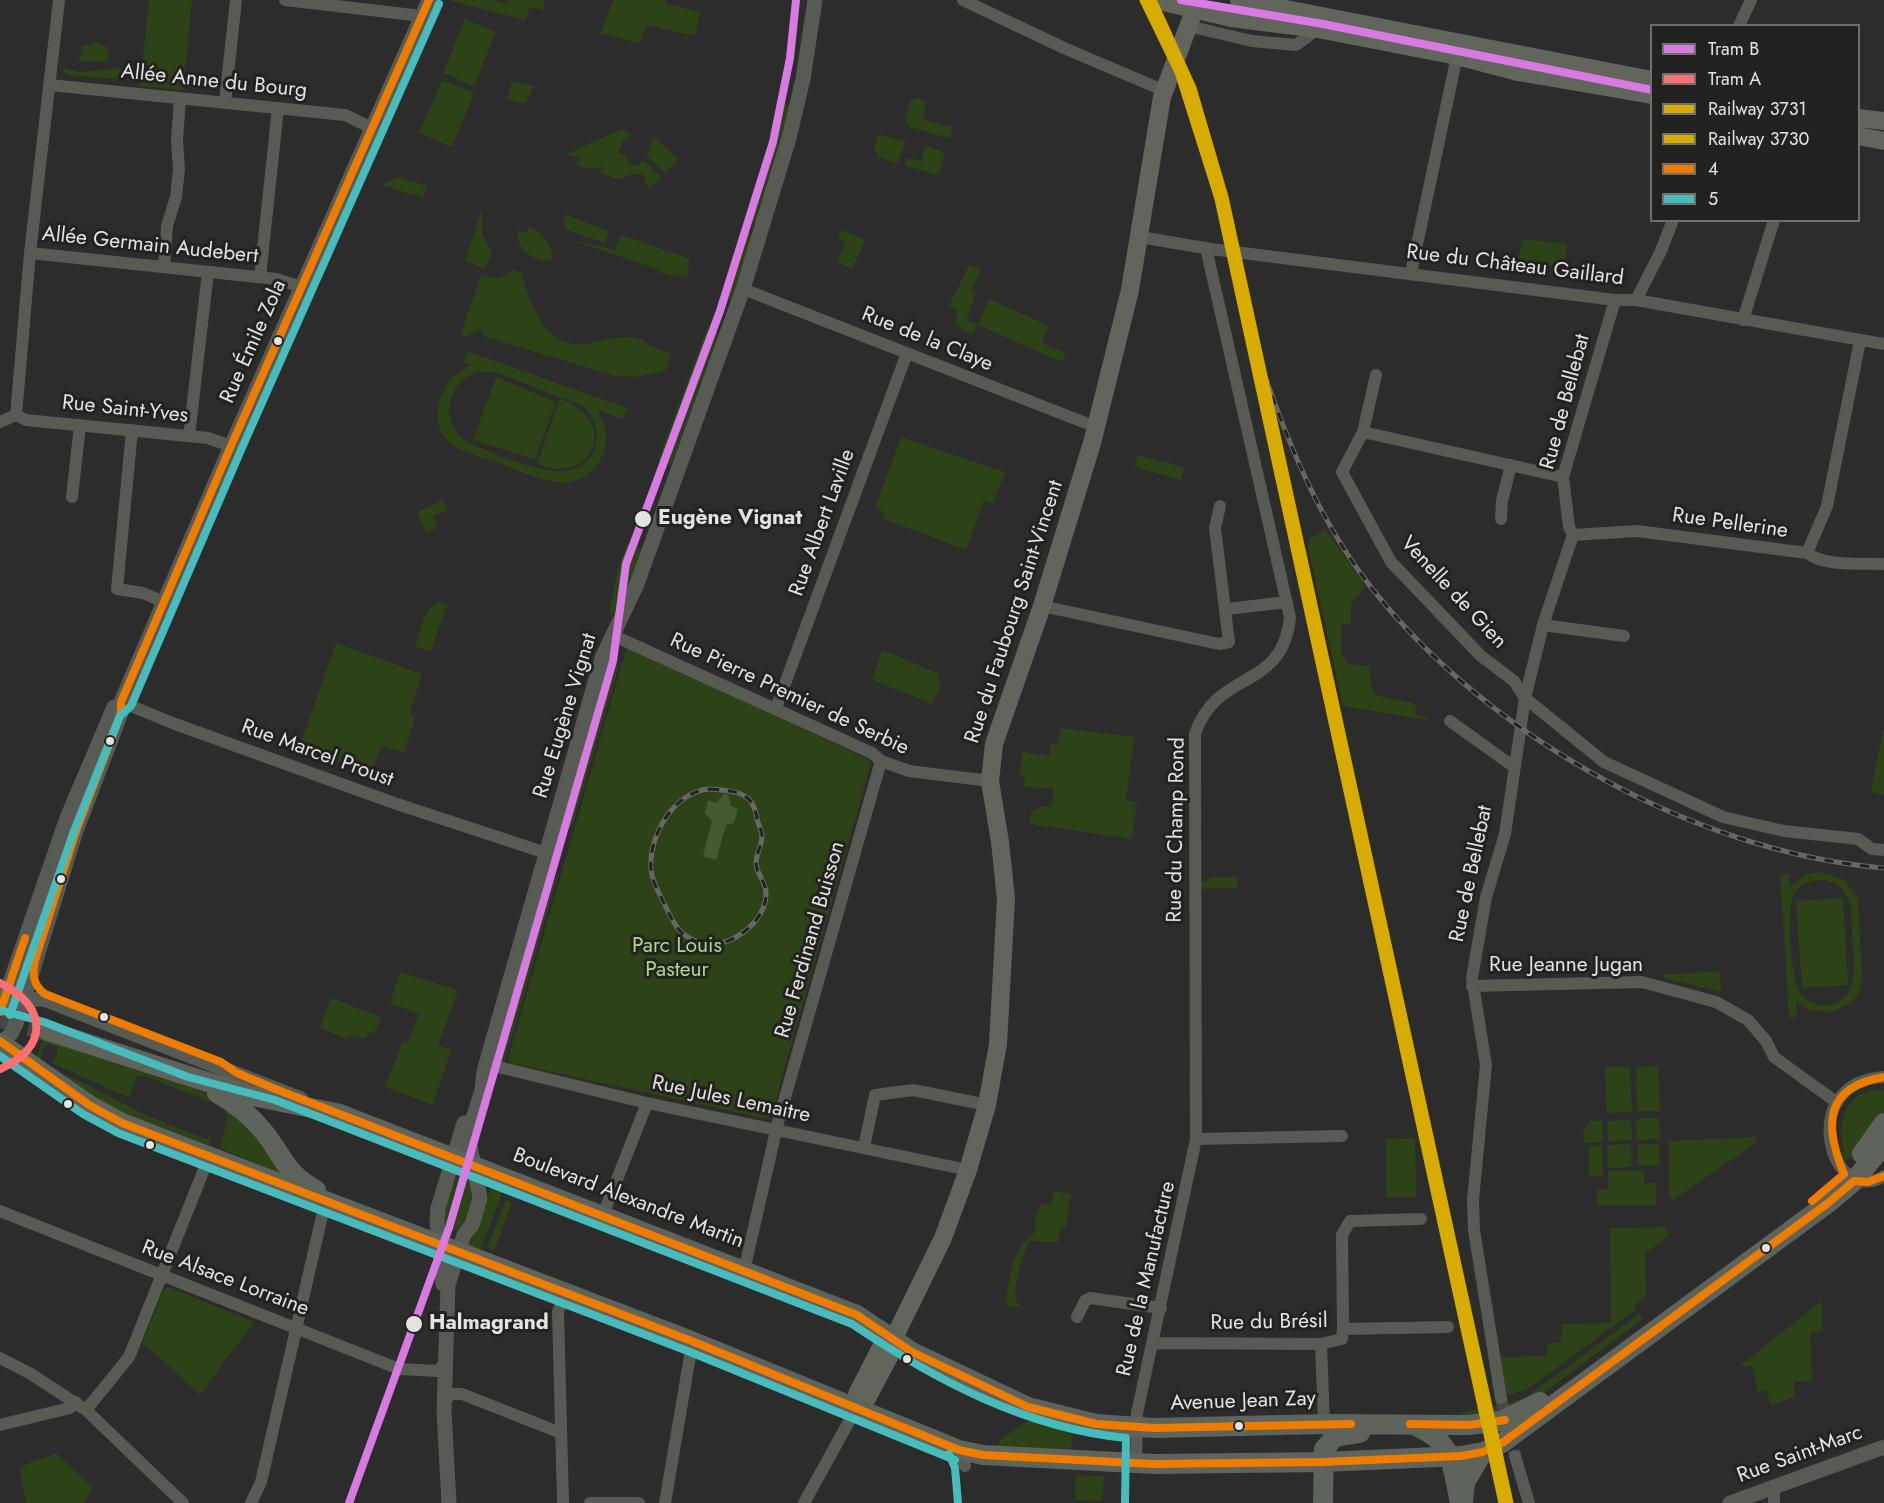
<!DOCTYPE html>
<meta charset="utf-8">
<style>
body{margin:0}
#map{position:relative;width:1884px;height:1503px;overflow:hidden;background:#2b2c2b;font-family:Jost,sans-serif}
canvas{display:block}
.legend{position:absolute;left:1650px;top:24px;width:210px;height:198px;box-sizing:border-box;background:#222321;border:2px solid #6f706e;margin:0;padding:8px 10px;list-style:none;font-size:18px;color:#e3e4e2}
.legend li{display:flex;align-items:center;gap:12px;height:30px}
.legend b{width:30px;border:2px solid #6f706e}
</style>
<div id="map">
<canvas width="1884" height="1503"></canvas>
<ul class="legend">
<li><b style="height:8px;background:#d77be2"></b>Tram B</li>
<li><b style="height:8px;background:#fb7074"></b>Tram A</li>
<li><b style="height:8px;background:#d8ab00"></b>Railway 3731</li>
<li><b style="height:8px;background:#d8ab00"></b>Railway 3730</li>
<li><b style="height:8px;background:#ee7c00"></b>4</li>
<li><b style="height:8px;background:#48bcbc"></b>5</li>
</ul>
</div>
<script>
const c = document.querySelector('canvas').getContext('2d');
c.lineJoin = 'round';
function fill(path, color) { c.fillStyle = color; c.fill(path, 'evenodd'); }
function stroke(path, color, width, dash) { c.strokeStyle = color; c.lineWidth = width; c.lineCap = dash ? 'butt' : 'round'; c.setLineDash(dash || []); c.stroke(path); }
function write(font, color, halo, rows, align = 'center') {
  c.font = font + ' Jost,sans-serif'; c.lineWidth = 6; c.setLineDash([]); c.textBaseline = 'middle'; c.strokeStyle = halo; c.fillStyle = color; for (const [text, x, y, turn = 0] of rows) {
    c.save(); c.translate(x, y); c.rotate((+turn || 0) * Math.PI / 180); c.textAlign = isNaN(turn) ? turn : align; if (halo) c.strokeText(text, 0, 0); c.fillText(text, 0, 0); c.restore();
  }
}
fill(new Path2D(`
 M149,0H192L183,90L140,86Z
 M448,0H490L508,3L509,0H544V10L530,7L526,20Z
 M613,0H666V4L700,12L696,33L691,35L646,25L640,43L600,34Z
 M465,19L496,32L474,86L443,73Z
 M98,42L107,47L109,61H79L83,46Z
 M64,68L80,72L123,68V80L69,75L64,72Z
 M442,80L474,93L452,147L419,133Z
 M512,81L534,86L526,104L507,99Z
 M916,98L927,101L923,119L952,127L950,138L909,127L905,120L911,99L915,100Z
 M781,103L791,106L756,226L747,223Z
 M622,129L632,135L623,140L618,153L625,155L629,164L635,166L644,161L661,178L648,188L643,174L628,175L620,180L599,173L603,167L588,169L575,164L581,159L567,154Z
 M878,134L906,141L898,163L877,157L878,152L874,150Z
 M653,136L678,159L665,173L647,156Z
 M925,146L945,152L939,175L905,166L907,158L922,161Z
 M397,177L427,186L423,198L382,185Z
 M482,209V234L492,253L485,269L465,261Z
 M564,214L609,231L605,243L565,229Z
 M529,227C544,233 553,245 552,261C532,261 517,250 517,230L526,233Z
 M842,230L865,240L852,269L837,262L845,242L837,238Z
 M744,231L753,234L734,301L723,297Z
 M621,235L690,259L687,277L660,273V270L568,239L615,250Z
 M1522,239L1567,244L1564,268L1518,262Z
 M969,265L981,270L971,292L975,294L967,320L978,325L989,299L1049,326L1042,343L1066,353L1062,362L978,325L971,334L956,325L957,310L949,306Z
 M513,270L522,273C529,305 547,350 587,344C609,341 624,332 646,341L647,345L671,354L666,370L636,377L615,376L484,336L479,329L466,337L461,334L481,275L499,279Z
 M707,328L719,333L671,465L658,460Z
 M467,351L627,408L623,419L598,410C601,419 606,427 606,436C607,463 584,486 557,482C536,480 515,469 496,462C483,457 465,453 453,446C423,425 441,374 472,365L463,362ZM476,372H495L583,406C594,416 599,430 596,444C582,499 501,455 468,443C440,422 444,386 476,372Z
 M496,377L556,402L535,459L473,440Z
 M560,399C620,419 595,487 537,464Z
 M901,437L1005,472L993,504L984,501L966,550L882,518L884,512L875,508Z
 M1138,455L1184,467L1181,480L1135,467Z
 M443,500L448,510L433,516L437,528L427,533L417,512Z
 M1325,529L1366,587L1351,602V624L1341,625V653L1348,664L1370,666C1369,710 1388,692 1417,705L1414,714L1427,717V720L1343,706L1308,546L1309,540Z
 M627,544L643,550L629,589L616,614H609L618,568Z
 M439,601L447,605L431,651L415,646L426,612Z
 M336,643L422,674L410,712L415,718L404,753L381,746L371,774L299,748Z
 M629,648L868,759L871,764L771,1116L767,1119L511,1063L508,1059L626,650Z
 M882,650L938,673L941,687L932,704L872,680Z
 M607,662L619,666L572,827L561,824Z
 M1061,728L1134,737L1126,800L1137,802L1132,839L1030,824L1031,812L1042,806L1052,807L1054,788L1024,787L1025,776H1020L1022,752L1050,756V744L1057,745Z
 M1883,730H1884V795L1871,792Z
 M1819,872L1845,880L1858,899L1862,977L1860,991L1853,1001L1834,1012L1807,1010L1796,1001L1797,1017L1789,1018L1780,875L1789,874L1790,887L1807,874ZM1823,880C1833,882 1840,886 1846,894C1853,905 1851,922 1852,935C1854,962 1862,1007 1821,1005C1811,1004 1804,999 1799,991C1791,977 1786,905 1795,892C1802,882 1812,880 1823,880Z
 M546,875L557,878L504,1064L496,1054Z
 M1209,877H1237L1238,887L1201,889V882L1209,880Z
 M1843,898L1848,985L1802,988L1796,901Z
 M1720,971L1721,992L1664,978V975Z
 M400,972L458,990L438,1045L451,1050L433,1105L385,1087L403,1041L408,1043L419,1014L390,1003Z
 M331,998L381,1017L374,1034L368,1032L366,1040L355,1035L344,1038L320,1028Z
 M44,1038L191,1087L230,1105L242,1115L285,1177L259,1173L260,1165L220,1148L228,1118L223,1107L145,1076H137L129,1097C102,1087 77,1073 51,1063L57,1055V1047L48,1044L42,1050L41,1059L36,1057Z
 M1658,1066L1660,1111H1637L1636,1067Z
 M1605,1067H1630L1632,1112L1607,1113Z
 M55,1069L144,1114L206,1139L212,1137L209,1145L148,1122L136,1124L51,1075Z
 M1884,1084V1115L1864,1146L1846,1161L1841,1156L1844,1149C1835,1119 1848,1089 1883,1090Z
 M1659,1118L1660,1139L1637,1140L1636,1119Z
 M1631,1120L1632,1140L1608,1141L1607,1121Z
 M1590,1121H1602L1603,1142L1584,1143L1583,1131Z
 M1756,1137V1143L1673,1200L1669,1195V1141Z
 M1415,1138L1416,1197H1386V1139Z
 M1631,1144L1632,1167L1608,1168L1607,1145Z
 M1638,1144H1659L1660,1165H1638Z
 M1589,1146H1602L1603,1176H1589Z
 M1608,1171H1644V1183H1656V1205H1597V1190L1608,1189Z
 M458,1177L470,1180C473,1196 473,1229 452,1231L443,1224C442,1209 447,1188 458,1177Z
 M496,1186L504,1188L479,1253L469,1246L480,1223L490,1189Z
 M1053,1191L1071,1194L1066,1228L1061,1227L1058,1242L1029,1241C1023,1260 1011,1282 1017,1304L1025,1307L1008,1306L1006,1299C1012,1268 1010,1253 1036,1231C1033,1223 1036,1211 1042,1204L1052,1205Z
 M506,1200L512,1203L494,1251L487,1248Z
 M1665,1227L1669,1235L1645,1254L1646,1295L1635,1305V1310L1527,1390L1507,1395L1500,1357L1546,1356L1548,1344L1561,1342L1562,1324L1611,1323L1610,1228Z
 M168,1287L254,1322L200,1395C188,1385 153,1348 142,1344L164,1289Z
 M1821,1301L1823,1331L1810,1332L1812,1381H1794V1397L1770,1405L1767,1390L1758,1392L1752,1366L1739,1367Z
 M1639,1314L1643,1319L1530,1403L1513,1411L1461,1417V1413L1510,1403L1526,1397Z
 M1035,1416L1073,1424L1071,1451L999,1448L997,1445L1000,1440Z
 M56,1453L92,1487L85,1503H26L20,1469L25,1468L24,1465Z
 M1076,1475L1104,1476L1102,1501L1075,1500Z`), '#2e4217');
fill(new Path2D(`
 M724,794L728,795L731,806L738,809L734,823L726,825L716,860L703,856L712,821L705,813L708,800L716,803Z`), '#445b2f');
stroke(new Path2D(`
 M1501,1398L1515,1456`), '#474846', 12, [12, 6]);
stroke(new Path2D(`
 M0,1018L48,1031`), '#474846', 20, [20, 10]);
stroke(new Path2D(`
 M285,0L422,16
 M963,0L1064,48L1165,91
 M1188,26L1252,41L1296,45L1318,29
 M1739,26L1751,0
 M50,85L345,115L372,128
 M225,102L236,0
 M1140,237L1211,249L1615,300H1636L1884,344
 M30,253L276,279L302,287
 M164,267L167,226L176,197L179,169L177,140L180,99
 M1415,275L1412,268L1457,56
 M260,277L278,108
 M743,289L1096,427
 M1636,300L1661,251L1673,220
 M1743,320L1774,220
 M1376,375L1363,432L1342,472L1391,562L1481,656L1514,681L1525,698L1604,762L1723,817L1784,831L1858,839L1872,849L1884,850
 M16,415L30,253L59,0
 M16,415L26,420L208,438L231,446
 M0,422L16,415
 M132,430L117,589L143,593L164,602
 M1363,432L1563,477
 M189,436L208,272
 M72,497L80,425
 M1501,519L1502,501L1511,465
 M1573,535L1637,531L1807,553L1827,506L1860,341
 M1807,553C1825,567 1861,563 1884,564
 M1042,606L1219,644L1229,642L1215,528L1220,506
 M1227,609L1287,602
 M1543,625L1624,636
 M612,635L872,753L881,761L909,771L990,781
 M121,702L175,724L394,803L546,853
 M776,708L907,353
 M1450,721L1514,767
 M1472,986L1642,982L1716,1002L1748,1020L1766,1041L1774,1057L1835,1101
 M486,1064L647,1103L968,1170
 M1884,1077C1795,1082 1830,1209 1884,1176
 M1196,1139L1342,1136
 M864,1147L875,1095L913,1090L987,1105
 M0,1211L399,1369L439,1371L442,1366
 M603,1215L647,1103
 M744,1271L778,1122L881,761
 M1077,1317L1085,1301L1090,1298L1161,1308
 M1343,1329L1342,1235L1350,1221L1421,1219
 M1152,1343L1321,1344L1342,1339L1343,1329L1448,1327
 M1321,1344L1324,1424
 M0,1358L31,1374L86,1410L183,1503
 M1501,1398L1474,1230L1473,1200L1486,1065L1472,978L1486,897L1505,834L1525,698L1543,625L1573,535L1569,527L1563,477L1615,300
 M444,1400L452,1394H462L561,1433
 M86,1410L129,1357L209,1157
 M0,1425L70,1408L76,1402
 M959,1450L965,1466
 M1515,1456L1529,1503
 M1136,1463L1137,1413L1196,1139L1195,734C1217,668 1283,692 1290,617L1206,248
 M1774,1487V1503
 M563,1502L558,1312L565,1292
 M251,1503L261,1482L325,1203
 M590,1503H639
 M665,1503L690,1356L696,1343
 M804,1503L857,1407`), '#575b54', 12);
stroke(new Path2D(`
 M114,707L67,818L4,1000L44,999L301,1099
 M1,1043L11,1034L16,1024L76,831L121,713V702L231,446L429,0
 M443,1284L437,1221L438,1208L464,1123
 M449,1503L444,1411L448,1285L464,1235L472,1225L480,1198L468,1135L482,1090L484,1071L602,658L637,584L743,289L789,138L803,79L815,0
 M1730,1503L1884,1447`), '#575b54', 15);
stroke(new Path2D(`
 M1155,0L1231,18L1318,29L1457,56L1518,72L1652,95
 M1239,0L1652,80
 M1858,118L1884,121
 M1858,136L1884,141
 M893,1340L880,1349L857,1394V1407L864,1404L889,1357L893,1340L943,1238L968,1170L987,1105L998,1044L1006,899L1000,842L990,781L994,744L1042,606L1092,443L1130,290L1162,97L1198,0`), '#61655c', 18);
stroke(new Path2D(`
 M0,999L4,1000
 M48,1031L248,1095L340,1114L857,1315L912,1352L1028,1407L1096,1424L1154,1428L1324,1424L1469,1425L1501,1421L1540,1402
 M0,1043L89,1105L122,1123L689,1340L959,1450L983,1455L1154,1464L1323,1462L1461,1456L1483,1452L1502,1443L1828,1203L1854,1181L1884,1145
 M217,1093C235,1103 250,1115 264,1132C283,1156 286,1174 316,1190
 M1862,1154L1884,1123
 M1416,1426C1454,1442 1452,1466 1460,1503
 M1463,1501L1465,1482L1483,1452
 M1323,1503L1324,1449L1335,1437L1360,1433`), '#5e635b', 20);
const rail = new Path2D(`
 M1260,362C1286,437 1314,509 1361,574C1476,730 1690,852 1884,868
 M710,789C734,791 754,791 757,819C758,824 762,830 762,836C762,845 756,854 756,863C756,873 766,882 766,893C767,920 733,947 707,944C681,940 674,925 664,903C659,893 652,881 651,870C648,836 674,791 710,789Z`);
stroke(rail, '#666865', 5);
stroke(rail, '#222321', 3, [9]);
stroke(new Path2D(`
 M429,0L231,446L121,702V713L76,831L35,960C32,974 33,985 45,994L221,1062L237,1073L278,1090L857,1315L912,1352L1028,1407L1096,1424L1154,1428L1351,1424
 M0,1012L25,938
 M0,1041L89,1105L122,1123L689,1340L959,1450L983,1455L1154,1464L1323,1462L1461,1456L1483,1452L1502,1443L1828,1203L1854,1181L1868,1182L1884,1176
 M1812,1201L1844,1174C1824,1125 1824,1087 1884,1077
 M1410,1424L1469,1425L1505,1420`), '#ee7c00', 8);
stroke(new Path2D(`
 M0,1010L44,1022L188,1077L275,1100L852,1324C935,1380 1026,1428 1126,1438L1125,1503
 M10,1015L74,831L120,716L131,706L241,450L439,4
 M0,1056L83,1114L118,1133L685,1350L955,1460
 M949,1454L955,1468L958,1503`), '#48bcbc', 8);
stroke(new Path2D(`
 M1152,0L1192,88L1224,197L1509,1503`), '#d8ab00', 9);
stroke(new Path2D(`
 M1144,0L1179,72L1219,199L1503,1503`), '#d8ab00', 9);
stroke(new Path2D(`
 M1181,0L1323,24L1652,90
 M349,1503L449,1228L613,661L626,564L720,311L773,142L790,58L796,0`), '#d77be2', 8);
stroke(new Path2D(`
 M0,983C47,1005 50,1048 0,1069`), '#fb7074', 8);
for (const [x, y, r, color] of [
 [278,341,5,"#e3e4e2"],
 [643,519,9,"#e3e4e2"],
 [110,741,5,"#e3e4e2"],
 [61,879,5,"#e3e4e2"],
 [104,1017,5,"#e3e4e2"],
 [68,1104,5,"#e3e4e2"],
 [150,1145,5,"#e3e4e2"],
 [1766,1248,5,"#e3e4e2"],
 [414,1324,9,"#e3e4e2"],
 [907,1359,5,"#e3e4e2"],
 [1239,1426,5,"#e3e4e2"]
]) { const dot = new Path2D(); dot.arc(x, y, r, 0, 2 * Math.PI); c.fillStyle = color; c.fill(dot); stroke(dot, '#222321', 2); }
write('21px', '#e3e4e2', '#222321', [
 ["Allée Anne du Bourg",214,82,6],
 ["Allée Germain Audebert",150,246,6],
 ["Rue du Château Gaillard",1515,266,7],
 ["Rue de la Claye",927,340,22],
 ["Rue Émile Zola",254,342,-66],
 ["Rue de Bellebat",1566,402,-75],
 ["Rue Saint-Yves",125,410,6],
 ["Rue Albert Laville",823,523,-70],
 ["Rue Pellerine",1730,524,8],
 ["Venelle de Gien",1453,593,47],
 ["Rue du Faubourg Saint-Vincent",1015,612,-72],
 ["Rue Pierre Premier de Serbie",789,695,25],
 ["Rue Eugène Vignat",566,716,-73],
 ["Rue Marcel Proust",317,754,20],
 ["Rue du Champ Rond",1177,830,-89],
 ["Rue de Bellebat",1472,874,-78],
 ["Rue Ferdinand Buisson",811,940,-74],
 ["Rue Jeanne Jugan",1566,966],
 ["Rue Jules Lemaitre",731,1100,12],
 ["Boulevard Alexandre Martin",628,1199,21],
 ["Rue Alsace Lorraine",225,1279,21],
 ["Rue de la Manufacture",1147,1279,-77],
 ["Rue du Brésil",1269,1323,-1],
 ["Avenue Jean Zay",1243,1402,-2],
 ["Rue Saint-Marc",1800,1455,-20]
]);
write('bold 21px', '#e3e4e2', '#222321', [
 ["Eugène Vignat",658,519],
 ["Halmagrand",429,1324]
], 'left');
write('21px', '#afd78b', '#222321', [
 ["Parc Louis",677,947],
 ["Pasteur",677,971]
]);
</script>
